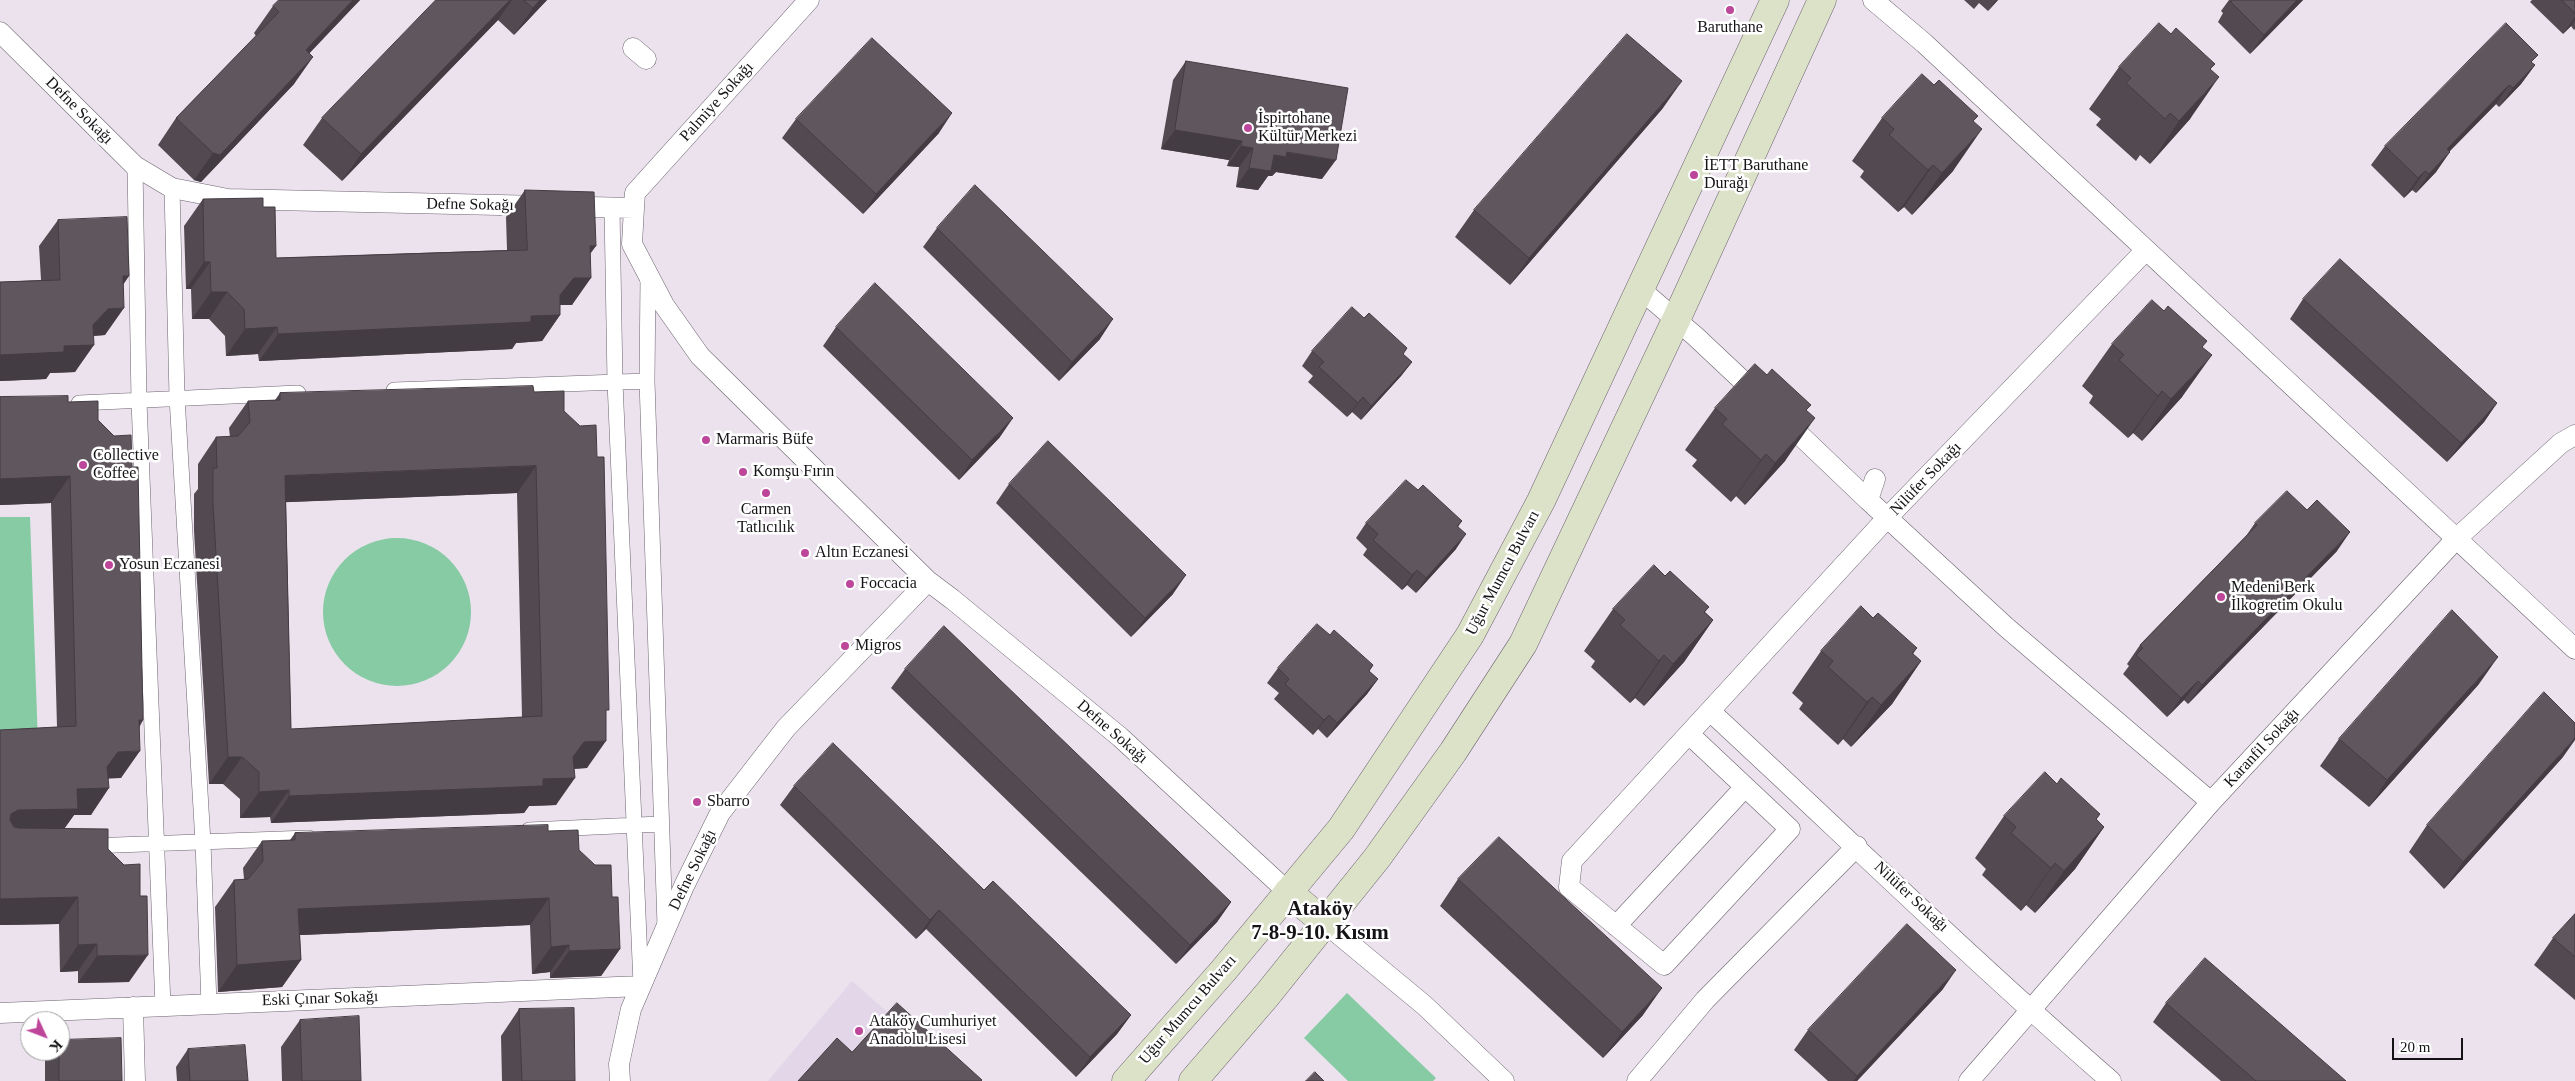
<!DOCTYPE html>
<meta charset="utf-8">
<style>
body{margin:0}
#map{position:relative;width:2575px;height:1081px;overflow:hidden;background:#ebe2ee;font-family:Georgia,serif}
canvas{display:block}
.north{position:absolute;left:20px;top:1011px;width:50px;height:50px;box-sizing:border-box;background:#fff;border:1px solid #a2a1a2;border-radius:50%;rotate:133deg;font-size:14px;font-weight:700;line-height:20px;text-align:center;color:#161317}
.north::after{content:'';display:block;margin:auto;width:18px;height:22px;background:#bd459a;clip-path:polygon(50% 0,100% 100%,50% 72%,0 100%)}
.scale{position:absolute;left:2392px;top:1038px;width:71px;height:22px;box-sizing:border-box;border:2px solid #161317;border-top:0;padding-left:6px;font-size:15px;line-height:18px;white-space:nowrap;color:#161317;-webkit-text-stroke:4px #fff;paint-order:stroke}
</style>
<div id="map">
<canvas width="2575" height="1081"></canvas>
<div class="north">K</div>
<div class="scale">20 m</div>
</div>
<script>
const c = document.querySelector('canvas').getContext('2d');
c.lineJoin = 'round';
function fill(path, color) { c.fillStyle = color; c.fill(path, 'evenodd'); }
function stroke(path, color, width, dash) { c.strokeStyle = color; c.lineWidth = width; c.lineCap = dash ? 'butt' : 'round'; c.setLineDash(dash || []); c.stroke(path); }
function write(font, color, halo, rows, align = 'center') {
  c.font = font + ' Georgia,serif'; c.lineWidth = 5; c.setLineDash([]); c.textBaseline = 'middle'; c.strokeStyle = halo; c.fillStyle = color; for (const [text, x, y, turn = 0] of rows) {
    c.save(); c.translate(x, y); c.rotate((+turn || 0) * Math.PI / 180); c.textAlign = isNaN(turn) ? turn : align; if (halo) c.strokeText(text, 0, 0); c.fillText(text, 0, 0); c.restore();
  }
}
fill(new Path2D(`
 M852,981L966,1081H768Z`), '#e4d6e9');
fill(new Path2D(`
 M0,517H30L38,744L0,745Z
 M323 612a74 74 0 1 1 148 0a74 74 0 1 1-148 0Z
 M1347,993L1436,1078L1433,1081H1348L1304,1038Z`), '#86cba3');
const pedestrian = new Path2D(`
 M135,166L139,401L163,1006
 M172,188L177,397L203,843L209,1004
 M612,208L615,382L641,984
 M648,277L647,381L665,926
 M394,390L647,381
 M79,403L298,393
 M529,830L660,824
 M89,846L309,838`);
const minor = new Path2D(`
 M1873,0L1924,43L2575,649
 M0,32L135,166L172,188L228,199L634,208L632,244L664,305L700,356L928,581L952,599L1120,737L1288,892
 M633,48L646,59
 M634,208L635,193L809,0
 M1640,289L1695,336L1761,398
 M1782,418L1868,500L1875,479
 M1868,500L2006,627L2211,802
 M1711,712C1844,835 1974,962 2111,1081
 M1690,735L1790,829L1664,965L1569,887L1572,861L1887,518L2146,250
 M1325,923L1424,1005L1504,1081
 M1616,926L1745,787
 M133,1007L135,1081
 M0,1013L641,986
 M620,1081L619,1064L631,1009L684,886L720,813L786,728L928,581
 M1637,1081L1705,1000L1857,846
 M1969,1081L2211,802L2456,539L2561,443L2575,435`);
const secondary = new Path2D(`
 M1288,892L1325,923
 M1126,1081L1223,971L1341,829L1470,635L1541,501L1775,0
 M1193,1081L1267,995L1377,858L1453,752L1523,644L1676,320L1822,0`);
stroke(pedestrian, '#6b636e', 16);
stroke(minor, '#6b636e', 21);
stroke(secondary, '#6b636e', 29);
stroke(pedestrian, '#fff', 15);
stroke(minor, '#fff', 20);
stroke(secondary, '#dce2c7', 28);
fill(new Path2D(`
 M279,0H360L309,53L294,84L201,182L194,180L158,145L176,118L256,36L254,33L273,6Z
 M436,0H547L514,35L498,20L342,181L303,145L322,118Z
 M1964,0H1998L1988,11L1979,3L1974,9Z
 M2229,0H2303L2250,54L2218,22L2223,13L2221,11Z
 M2532,0H2575V29L2574,30L2571,26L2563,34L2530,2Z
 M1186,61L1322,179L1276,172L1272,176H1268L1258,190L1236,187L1239,167L1227,166L1229,160L1161,149L1173,80Z
 M2532,63L2535,65L2521,84L2499,107L2496,104L2449,152L2436,172L2416,193L2412,190L2404,198L2371,165L2385,146Z
 M2119,67L2211,70L2190,119L2150,164L2140,155L2136,161L2096,125L2101,119L2089,109Z
 M1663,108L1510,285L1455,237L1474,210Z
 M1882,118L1974,122L1953,171L1912,215L1904,207L1898,212L1860,177L1864,171L1852,161Z
 M796,119L939,133L863,214L782,138Z
 M525,190L590,254L572,305H560V315L542,341L516,343L512,349L259,361L258,354L226,356L225,336L209,319H192L191,289H186L184,226L203,199L263,207L276,258L507,250L506,217Z
 M58,220L123,284L105,335L94,336L75,372L50,373L46,379L0,381V282L41,280L39,246Z
 M937,228L1100,339L1059,381L923,247Z
 M2303,299L2497,403L2484,422L2447,462L2290,319Z
 M1364,318L1407,348L1403,354L1412,362L1401,376L1361,420L1352,412L1347,417L1308,382L1313,376L1302,366L1312,351Z
 M836,327L1000,437L959,480L823,346Z
 M2112,344L2203,347L2182,397L2142,441L2133,433L2128,438L2089,403L2093,396L2082,386Z
 M534,392L564,411L606,715L587,768L574,769L556,805L529,806L524,813L271,823L270,817L240,818V799L223,784H209L194,531V494L198,489V464L216,437H230L229,428L248,401L275,400L280,393ZM517,493L522,717L291,729L286,502Z
 M0,397L68,402L98,420L143,720L140,726L121,778H109L91,815H74L64,829L108,849L129,982L78,983V971L60,972L59,924L0,925V730L57,727L51,503L0,505Z
 M1715,408L1807,411L1785,461L1745,505L1736,496L1731,502L1692,466L1697,460L1685,450Z
 M1009,484L1173,594L1131,637L996,503Z
 M1418,490L1462,521L1458,527L1456,549L1416,593L1407,585L1402,590L1363,555L1367,549L1356,538L1366,523Z
 M2255,523L2337,551L2188,704L2184,700L2167,717L2123,674L2129,666L2127,664L2140,645L2246,536Z
 M1665,576L1709,607L1705,612L1713,620L1684,662L1644,706L1635,698L1630,703L1591,667L1595,661L1584,651L1613,609Z
 M1873,618L1917,648L1913,654L1921,661L1892,704L1851,747L1843,739L1838,745L1799,709L1803,703L1792,693L1821,651Z
 M1330,635L1373,665L1369,671L1378,679L1367,694L1327,738L1318,729L1313,735L1274,699L1279,693L1267,683L1278,668Z
 M905,669L1231,902L1217,922L1176,964L891,688Z
 M2479,684L2369,807L2320,766L2339,739Z
 M2563,757L2444,889L2409,852L2427,825Z
 M2057,784L2100,814L2096,820L2104,827L2075,869L2035,913L2026,905L2021,911L1982,875L1986,869L1975,858L2004,816Z
 M794,786L984,890L1131,1015L1117,1034L1076,1077L926,929L916,939L780,805Z
 M548,831L579,850L612,897L620,949L601,976L550,978V972L532,974L530,925L300,935L301,960L282,987L218,992L215,907L234,880L244,879L243,868L262,841L290,840L295,833Z
 M1458,879L1643,1015L1603,1058L1440,906Z
 M2575,914V1000L2534,965L2553,938Z
 M1943,989L1857,1081H1828L1794,1050L1808,1030Z
 M2166,1003L2346,1081H2221L2153,1022Z
 M519,1009L575,1081H502L501,1036Z
 M300,1020L361,1081H282L281,1047Z
 M188,1049L248,1081H177L176,1067Z
 M50,1051H60L122,1081H45V1059Z`), '#534a51');
fill(new Path2D(`
 M353,0H360L287,77L306,50Z
 M510,0H512L498,20L342,181L361,154Z
 M540,0H547L514,35L533,8Z
 M1996,0H1998L1988,11Z
 M2297,0H2303L2250,54L2264,35Z
 M2575,17V20L2571,26L2563,34Z
 M313,57L294,84L201,182L194,180L213,153Z
 M2535,65L2521,84L2499,107L2513,88Z
 M2219,77L2190,119L2150,164L2179,121Z
 M1682,81L1663,108L1510,285L1529,258Z
 M2509,85L2496,104L2433,168L2447,149Z
 M952,113L939,133L863,214L876,194Z
 M1982,129L1953,171L1912,215L1942,173Z
 M1175,130L1242,141L1229,160L1161,149Z
 M1241,146L1253,148L1239,167L1227,166Z
 M1287,152L1336,160L1322,179L1276,172L1272,176H1268L1258,190L1236,187L1249,168L1274,155Z
 M2450,152L2436,172L2416,193L2429,174Z
 M1933,165L1904,207L1898,212L1928,170Z
 M2425,171L2412,190L2404,198L2418,178Z
 M590,246H596L577,272Z
 M204,262H210L191,289H186Z
 M123,276H129L111,303Z
 M574,278H591L572,305H556L560,315L542,341L516,343L512,349L259,361L278,334L560,295Z
 M211,292H227L209,319H192Z
 M124,308L105,335L89,336L94,345L75,372L50,373L46,379L0,381V355L64,346L93,325L108,309Z
 M1113,319L1100,339L1059,381L1072,362Z
 M277,327L258,354L226,356L245,329Z
 M2212,355L2182,397L2142,441L2171,399Z
 M1412,362L1401,376L1361,420L1371,406Z
 M2162,391L2133,433L2128,438L2158,396Z
 M1363,397L1352,412L1347,417L1358,403Z
 M2497,403L2484,422L2447,462L2461,443Z
 M1013,418L1000,437L959,480L972,460Z
 M1815,418L1785,461L1745,505L1775,463Z
 M1766,454L1736,496L1731,502L1761,460Z
 M536,466L517,493L266,503L285,476Z
 M70,476L51,503L0,505V479Z
 M2350,532L2337,551L2188,704L2202,685Z
 M1466,534L1456,549L1416,593L1426,578Z
 M1417,570L1407,585L1402,590L1412,575Z
 M1186,575L1173,594L1131,637L1145,618Z
 M1713,620L1684,662L1644,706L1673,664Z
 M1664,655L1635,698L1630,703L1659,661Z
 M2498,657L2479,684L2369,807L2387,780Z
 M1921,661L1892,704L1851,747L1881,705Z
 M1378,679L1367,694L1327,738L1337,723Z
 M2198,681L2184,700L2167,717L2181,698Z
 M1872,697L1843,739L1838,745L1867,702Z
 M1329,715L1318,729L1313,735L1324,720Z
 M139,720H143L125,747Z
 M2575,738V740L2563,757L2444,889L2463,862Z
 M606,741L587,768L565,769L575,778L556,805L529,806L524,813L271,823L289,796L543,779L584,742Z
 M140,751L121,778L100,779L109,788L91,815H74L59,836L0,837L11,814L18,810L77,789L118,752Z
 M228,757H242L223,784H209Z
 M289,790L270,817L240,818L259,792Z
 M2104,827L2075,869L2035,913L2064,871Z
 M2055,863L2026,905L2021,911L2051,868Z
 M78,897L59,924L0,925V899Z
 M549,898L530,925L279,936L298,909Z
 M1231,902L1217,922L1176,964L1190,945Z
 M939,910L926,929L916,939L930,920Z
 M97,944L78,971L60,972L78,945Z
 M569,945L550,972L532,974L551,947Z
 M620,949L601,976L550,978L569,951Z
 M148,955L129,982L78,983L97,956Z
 M301,960L282,987L218,992L237,965Z
 M1956,970L1943,989L1857,1081H1853L1857,1076Z
 M1662,988L1643,1015L1603,1058L1622,1032Z
 M1131,1015L1117,1034L1076,1077L1090,1057Z`), '#433c42');
const building = new Path2D(`
 M279,0H353L306,50L313,57L220,155L213,153L176,118L279,12L273,6Z
 M436,0H510L361,154L322,118Z
 M524,0H540L533,8Z
 M2233,0H2297L2264,35L2231,2Z
 M2562,0H2575V13Z
 M2159,23L2171,34L2176,28L2215,64L2210,69L2219,77L2179,121L2170,113L2165,119L2126,83L2131,78L2119,67Z
 M2506,23L2538,55L2531,62L2535,65L2513,88L2509,85L2447,149L2450,152L2429,174L2425,171L2418,178L2385,146Z
 M1627,34L1682,81L1529,258L1474,210Z
 M872,38L952,113L876,194L796,119Z
 M1186,61L1348,88L1336,160L1287,152L1286,157L1274,155L1271,171L1249,168L1253,148L1241,146L1242,141L1175,130Z
 M1922,74L1934,85L1939,80L1978,116L1973,121L1982,129L1942,173L1933,165L1928,170L1889,135L1894,129L1882,118Z
 M975,185L1113,319L1072,362L937,228Z
 M525,190L594,192L596,246H590L591,278H574L560,295V315L531,316V322L278,334L277,327L245,329L244,309L227,292H211L210,262H204L203,199L263,198V207H275L276,258L527,250Z
 M127,217L129,276H123L124,308L108,309L93,325L94,345L64,346V352L0,355V282L60,280L58,220Z
 M2340,259L2497,403L2461,443L2303,299Z
 M875,283L1013,418L972,460L836,327Z
 M2152,300L2164,311L2168,306L2207,341L2202,347L2212,355L2171,399L2162,391L2158,396L2119,360L2124,355L2112,344Z
 M1352,307L1364,318L1369,313L1407,348L1403,354L1412,362L1371,406L1363,397L1358,403L1319,367L1324,362L1312,351Z
 M1755,364L1767,375L1772,369L1811,405L1806,410L1815,418L1775,463L1766,454L1761,460L1722,424L1727,419L1715,408Z
 M533,386L534,392L564,391V411L580,426L596,425L597,457H604L609,710H606V741L584,742L573,757L575,778L543,779V786L289,796V790L259,792V772L242,757H228L213,504V468H217L216,437L238,436L250,422L248,401L280,400V393ZM536,466L542,716L291,729L285,476Z
 M68,396V402L98,401V420L114,436L131,435L132,467H138L143,720H139L140,751L118,752L107,767L109,788L77,789L78,809L18,810L11,814L10,820L14,827L19,828L108,829V849L124,865L140,864V896H147L148,955L97,956V944L78,945V897L0,899V730L76,726L70,476L0,479V397Z
 M1048,441L1186,575L1145,618L1009,484Z
 M1406,480L1418,490L1423,485L1462,521L1457,526L1466,534L1426,578L1417,570L1412,575L1373,540L1378,534L1366,523Z
 M2287,491L2307,510L2317,500L2350,532L2202,685L2198,681L2181,698L2136,655L2143,648L2140,645L2257,525L2255,523Z
 M1654,565L1665,576L1670,571L1709,607L1704,612L1713,620L1673,664L1664,655L1659,661L1620,625L1625,620L1613,609Z
 M1861,606L1873,618L1878,613L1917,648L1912,653L1921,661L1881,705L1872,697L1867,702L1828,667L1833,661L1821,651Z
 M2452,610L2498,657L2387,780L2339,739Z
 M1317,624L1330,635L1334,630L1373,665L1369,671L1378,679L1337,723L1329,715L1324,720L1285,684L1289,679L1278,668Z
 M944,626L1231,902L1190,945L905,669Z
 M2544,692L2575,723V738L2463,862L2427,825Z
 M833,743L984,890L993,881L1131,1015L1090,1057L939,910L930,920L794,786Z
 M2045,772L2057,784L2061,778L2100,814L2096,819L2104,827L2064,871L2055,863L2051,868L2011,833L2016,827L2004,816Z
 M548,825V831L578,830L579,850L595,865H611L612,897H618L620,949L569,951V945L551,947L549,898L298,909L301,960L237,965L234,880L248,879L263,861L262,841L295,840V833Z
 M1499,837L1662,988L1622,1032L1458,879Z
 M2575,914V957L2553,938Z
 M1907,924L1956,970L1857,1076L1808,1030Z
 M2205,958L2346,1081H2256L2166,1003Z
 M897,1003L982,1080L981,1081H798L837,1038L852,1052Z
 M574,1008L575,1081H522L519,1009Z
 M359,1016L361,1081H302L300,1020Z
 M121,1038L122,1081H59V1051H60V1040Z
 M245,1045L248,1081H190L188,1049Z
 M1315,1072L1324,1081H1306Z`);
fill(building, '#60565e');
stroke(building, '#433c42', 1);
for (const [x, y, r, color] of [
 [1730,10,5,"#bd459a"],
 [1248,128,5,"#bd459a"],
 [1694,175,5,"#bd459a"],
 [706,440,5,"#bd459a"],
 [83,465,5,"#bd459a"],
 [743,472,5,"#bd459a"],
 [766,493,5,"#bd459a"],
 [805,553,5,"#bd459a"],
 [109,565,5,"#bd459a"],
 [850,584,5,"#bd459a"],
 [2221,597,5,"#bd459a"],
 [845,646,5,"#bd459a"],
 [697,802,5,"#bd459a"],
 [859,1031,5,"#bd459a"]
]) { const dot = new Path2D(); dot.arc(x, y, r, 0, 2 * Math.PI); c.fillStyle = color; c.fill(dot); stroke(dot, '#fff', 2); }
write('16px', '#161317', '#fff', [
 ["Baruthane",1730,28,"center"],
 ["İspirtohane",1258,119],
 ["Kültür Merkezi",1258,137],
 ["İETT Baruthane",1704,166],
 ["Durağı",1704,184],
 ["Marmaris Büfe",716,440],
 ["Collective",93,456],
 ["Coffee",93,474],
 ["Komşu Fırın",753,472],
 ["Carmen",766,510,"center"],
 ["Tatlıcılık",766,528,"center"],
 ["Altın Eczanesi",815,553],
 ["Yosun Eczanesi",119,565],
 ["Foccacia",860,584],
 ["Medeni Berk",2231,588],
 ["İlkogretim Okulu",2231,606],
 ["Migros",855,646],
 ["Sbarro",707,802],
 ["Ataköy Cumhuriyet",869,1022],
 ["Anadolu Lisesi",869,1040]
], 'left');
write('16px', '#161317', '#fff', [
 ["Palmiye Sokağı",717,102,-48],
 ["Defne Sokağı",79,111,45],
 ["Defne Sokağı",470,205,1],
 ["Nilüfer Sokağı",1926,479,-46],
 ["Uğur Mumcu Bulvarı",1503,573,-62],
 ["Defne Sokağı",1112,732,41],
 ["Karanfil Sokağı",2262,748,-47],
 ["Defne Sokağı",693,870,-64],
 ["Nilüfer Sokağı",1911,897,43],
 ["Eski Çınar Sokağı",320,999,-2],
 ["Uğur Mumcu Bulvarı",1188,1010,-49]
]);
write('bold 21px', '#161317', '#fff', [
 ["Ataköy",1320,910],
 ["7-8-9-10. Kısım",1320,934]
]);
</script>
